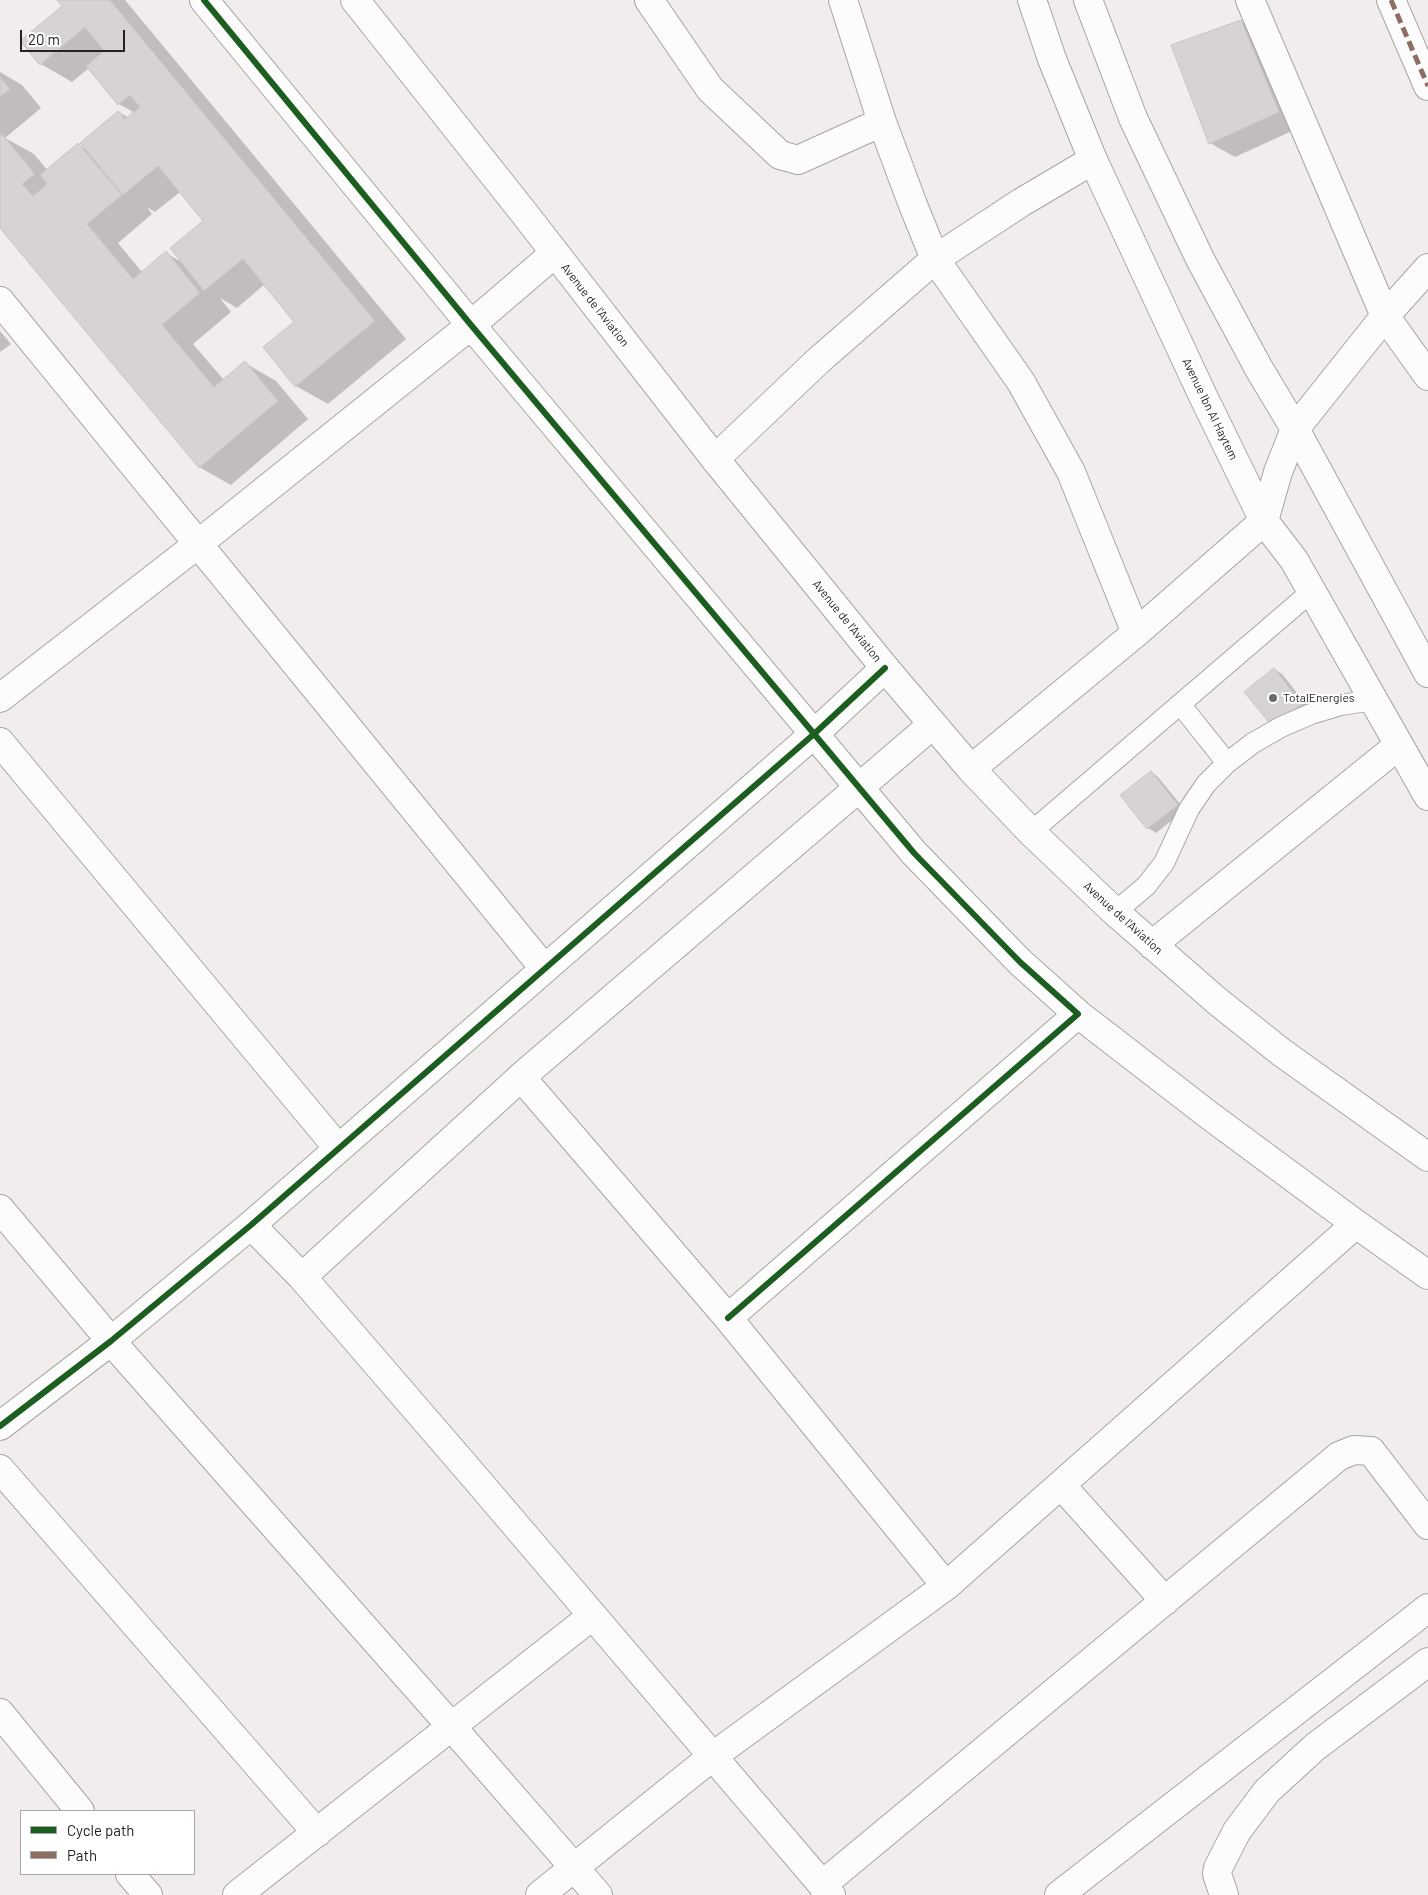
<!DOCTYPE html>
<style>
body{margin:0}
#map{position:relative;width:1428px;height:1895px;overflow:hidden;background:#f1edec;font-family:Barlow,sans-serif}
canvas{display:block}
.legend{position:absolute;left:20px;top:1810px;width:175px;height:65px;box-sizing:border-box;background:#fff;border:1px solid #a8a7a7;margin:0;padding:6px 9px;list-style:none;font-size:15px;color:#252322}
.legend li{display:flex;align-items:center;gap:10px;height:25px}
.legend b{width:25px;border:1px solid #a8a7a7}
.scale{position:absolute;left:20px;top:30px;width:105px;height:22px;box-sizing:border-box;border:2px solid #252322;border-top:0;padding-left:6px;font-size:15px;line-height:18px;white-space:nowrap;color:#252322;-webkit-text-stroke:4px #fff;paint-order:stroke}
</style>
<div id="map">
<canvas width="1428" height="1895"></canvas>
<ul class="legend">
<li><b style="height:6px;background:#1b5e20"></b>Cycle path</li>
<li><b style="height:6px;background:#8d6e63"></b>Path</li>
</ul>
<div class="scale">20 m</div>
</div>
<script>
const context = document.querySelector('canvas').getContext('2d');
context.lineJoin = 'round';
function paint(path, color) { context.fillStyle = color; context.fill(path, 'evenodd'); }
const toPath = rows => new Path2D(rows.map(r => 'M' + r).join(''));
function trace(path, color, width, dash) { context.strokeStyle = color; context.lineWidth = width; context.lineCap = dash ? 'butt' : 'round'; context.setLineDash(dash || []); context.stroke(path); }
function write(font, color, halo, rows, align = 'center') {
  context.font = font + ' Barlow,sans-serif'; context.lineWidth = 4; context.setLineDash([]); context.textBaseline = 'middle'; context.strokeStyle = halo; context.fillStyle = color; for (const [text, x, y, turn = 0] of rows) {
    context.save(); context.translate(x, y); context.rotate((+turn || 0) * Math.PI / 180); context.textAlign = isNaN(turn) ? turn : align; if (halo) context.strokeText(text, 0, 0); context.fillText(text, 0, 0); context.restore();
  }
}
paint(toPath([
 [59,0,125,0,406,339,328,404,296,386,295,322,265,284,237,308,220,298,231,312,193,344,224,380,245,363,276,381,308,419,231,485,199,467,0,226,0,72,22,85,41,108,5,138,34,154,48,171,78,145,87,150,119,112,129,118,135,113,119,104,89,68,72,82,41,64,64,6],
 [180,192,205,222,183,263,166,253,142,272,118,243,152,214,147,207,155,212],
 [1241,21,1265,35,1303,126,1235,157,1210,143,1173,46],
 [0,331,11,344,0,352],
 [1274,669,1282,674,1309,708,1274,726],
 [1151,772,1158,777,1185,810,1156,833,1148,828,1122,795]
]), '#0003');
const building = toPath([
 [57,0,110,0,375,321,295,387,263,347,294,322,243,259,204,291,170,248,203,221,158,166,123,195,80,143,118,111,125,119,140,107,130,95,118,105,86,66,104,51,85,27,40,65,20,41,62,6,57,0],
 [1241,20,1279,112,1209,144,1171,45,1241,20],
 [0,77,10,89,0,97,0,77],
 [2,134,35,174,22,184,33,196,47,184,40,175,78,143,122,195,87,224,133,279,166,251,200,293,162,325,214,387,245,361,278,401,199,468,0,228,0,136,2,134],
 [1274,668,1302,704,1273,727,1244,692,1274,668],
 [1151,771,1178,805,1147,829,1120,795,1151,771]
]);
paint(building, '#d7d3d3');
trace(building, '#c8c4c4', 1);
const lane = toPath([
 [1180,704,1227,763],
 [1031,832,1311,592],
 [1115,912,1146,886,1164,863,1189,809,1206,784,1227,763,1253,743,1281,727,1311,714,1341,705,1373,700]
]);
const street = toPath([
 [204,0,471,325,914,853,1020,962,1078,1014,728,1318],
 [649,0,710,89,780,155,798,160,882,122],
 [843,0,882,122,913,205,935,259,1021,382,1071,472,1136,633],
 [1250,0,1385,316,1428,376],
 [1391,0,1428,86],
 [0,301,544,968],
 [715,459,819,360,935,259,1022,202,1093,160],
 [0,698,198,544,471,325,555,253],
 [0,742,338,1148],
 [971,769,1136,633,1264,521,1278,472,1295,429,1385,316,1428,268],
 [1152,945,1399,745],
 [1078,1014,1210,1116,1356,1224,1428,1275],
 [521,1077,728,1318,946,1586],
 [0,1209,111,1341,451,1726,598,1895],
 [251,1225,302,1277,472,1474,831,1895],
 [302,1277,521,1077,932,725],
 [0,1426,111,1341,251,1225,814,734,885,668],
 [0,1469,317,1833],
 [1061,1485,1165,1601],
 [0,1713,80,1811],
 [130,1874,148,1895],
 [822,1885,1339,1456,1354,1450,1371,1451,1428,1525],
 [237,1895,592,1616],
 [540,1895,713,1756,946,1586,1356,1224],
 [1059,1895,1428,1608],
 [1224,1895,1217,1874,1218,1868,1237,1831,1267,1791,1315,1747,1428,1662]
]);
const secondary = toPath([
 [355,0,524,213,715,459,885,668,971,769,1031,832,1115,912,1217,1001,1281,1052,1428,1157],
 [1032,0,1052,59,1093,160,1203,396,1264,521,1294,560,1428,796],
 [1088,0,1133,118,1200,259,1258,367,1295,429,1428,673]
]);
trace(lane, '#a7a4a3', 22);
trace(street, '#a7a4a3', 30);
trace(secondary, '#a7a4a3', 30);
trace(lane, '#fdfcfc', 20);
trace(street, '#fdfcfc', 28);
trace(secondary, '#fdfcfc', 28);
trace(toPath([
 [1391,0,1428,86]
]), '#8d6e63', 5, [10, 5]);
trace(toPath([
 [204,0,471,325,914,853,1020,962,1078,1014,728,1318],
 [0,1426,111,1341,251,1225,814,734,885,668]
]), '#1b5e20', 6);
for (const [x, y, r, color] of [
 [1273,698,5,"#6c6a69"]
]) { const dot = new Path2D(); dot.arc(x, y, r, 0, 2 * Math.PI); context.fillStyle = color; context.fill(dot); trace(dot, '#fff', 2); }
write('12px', '#252322', '#fff', [
 ["Avenue de l'Aviation",595,305,52],
 ["Avenue Ibn Al Haytem",1210,409,64],
 ["Avenue de l'Aviation",847,621,51],
 ["Avenue de l'Aviation",1123,918,42]
]);
write('12px', '#252322', '#fff', [
 ["TotalEnergies",1283,698]
], 'left');
</script>
